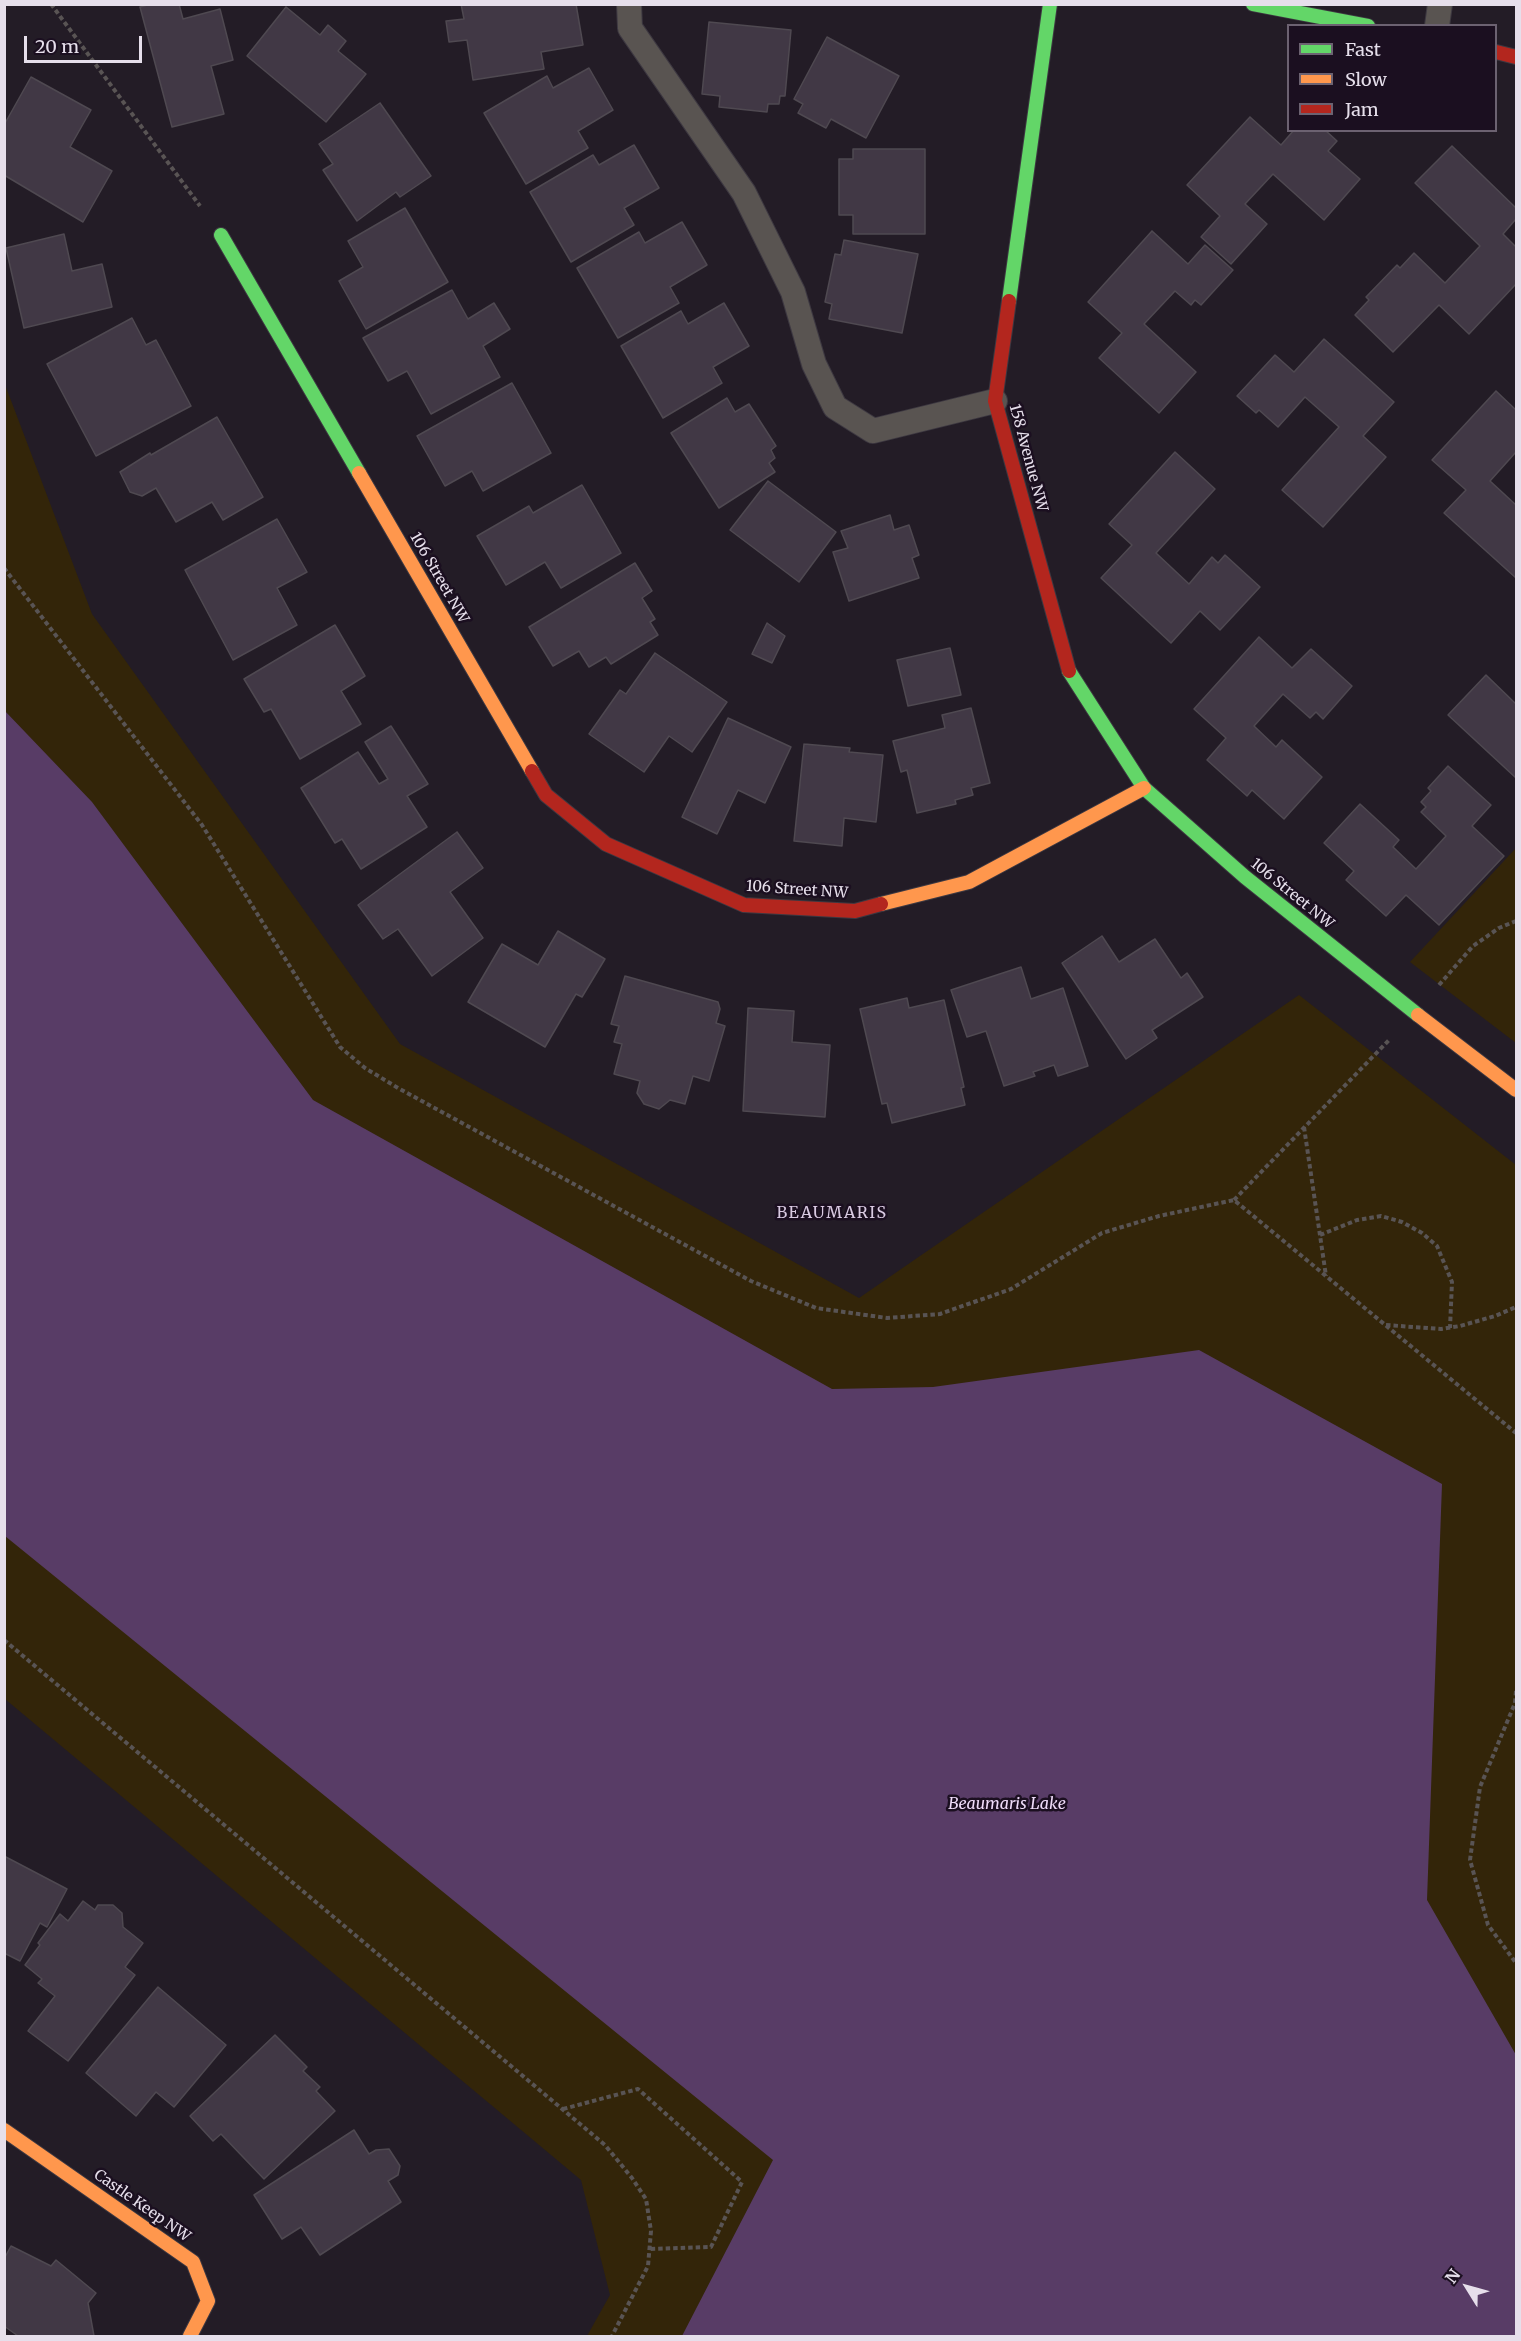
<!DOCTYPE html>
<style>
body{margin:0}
#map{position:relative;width:1521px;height:2341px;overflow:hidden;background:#231c26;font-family:Merriweather,serif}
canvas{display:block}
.frame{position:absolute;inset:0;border:6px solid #e6dfeb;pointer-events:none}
.legend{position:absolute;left:1287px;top:24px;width:210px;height:108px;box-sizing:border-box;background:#1b0f20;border:2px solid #6c6271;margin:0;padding:8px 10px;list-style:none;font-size:18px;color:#e6dfeb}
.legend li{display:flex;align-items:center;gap:12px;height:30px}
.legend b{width:30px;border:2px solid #6c6271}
.north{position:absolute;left:1437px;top:2257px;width:60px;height:60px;-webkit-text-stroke:4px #1b0f20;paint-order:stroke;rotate:307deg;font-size:16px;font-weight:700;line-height:24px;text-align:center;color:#e6dfeb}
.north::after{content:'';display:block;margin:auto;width:21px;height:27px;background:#e6dfeb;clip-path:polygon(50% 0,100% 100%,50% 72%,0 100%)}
.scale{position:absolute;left:24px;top:36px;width:118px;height:27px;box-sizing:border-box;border:3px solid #e6dfeb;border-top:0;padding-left:8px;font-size:18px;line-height:21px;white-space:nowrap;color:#e6dfeb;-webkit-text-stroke:4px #1b0f20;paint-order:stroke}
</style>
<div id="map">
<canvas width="1521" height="2341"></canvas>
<div class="frame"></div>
<ul class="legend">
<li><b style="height:8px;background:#63d668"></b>Fast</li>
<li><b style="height:8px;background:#ff974d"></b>Slow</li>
<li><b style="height:8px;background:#b3261e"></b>Jam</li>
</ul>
<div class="north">N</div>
<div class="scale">20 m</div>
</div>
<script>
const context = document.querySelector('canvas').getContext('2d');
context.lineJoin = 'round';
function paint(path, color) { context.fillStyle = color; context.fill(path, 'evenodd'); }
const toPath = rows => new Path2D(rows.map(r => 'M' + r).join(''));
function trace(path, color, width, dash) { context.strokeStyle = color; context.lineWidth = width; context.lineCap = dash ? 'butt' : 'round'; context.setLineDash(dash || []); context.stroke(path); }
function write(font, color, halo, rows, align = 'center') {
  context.font = font + ' Merriweather,serif'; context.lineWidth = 5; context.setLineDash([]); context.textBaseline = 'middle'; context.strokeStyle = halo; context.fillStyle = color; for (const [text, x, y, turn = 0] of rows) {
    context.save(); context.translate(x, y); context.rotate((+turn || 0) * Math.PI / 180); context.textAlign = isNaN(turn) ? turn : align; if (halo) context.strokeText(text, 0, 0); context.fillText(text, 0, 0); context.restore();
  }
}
paint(toPath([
 [4,382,92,614,400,1044,859,1298,1299,995,1516,1165,1516,2336,587,2336,610,2295,581,2180,5,1699],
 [1516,848,1516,1043,1410,962]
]), '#332509');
paint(toPath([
 [4,710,92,802,313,1100,832,1389,933,1387,1199,1350,1442,1484,1427,1900,1516,2055,1516,2336,682,2336,773,2160,5,1536]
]), '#583c66');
const building = toPath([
 [151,4,179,4,183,19,220,9,233,60,211,66,224,114,172,127,140,7,151,4],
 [461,4,576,4,583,45,541,52,544,69,473,80,467,40,449,42,446,21,464,19,461,4],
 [286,7,320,35,328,25,346,41,338,51,366,74,326,122,247,56,286,7],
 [709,22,791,30,785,96,780,96,779,104,768,104,767,112,719,107,720,96,702,94,709,22],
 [827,37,899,76,866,138,831,119,826,128,798,113,803,104,794,99,827,37],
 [589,68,613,110,578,131,588,148,526,184,484,113,547,76,553,88,589,68],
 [31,77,91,110,70,147,112,171,83,222,4,175,4,125,31,77],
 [380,103,431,176,400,197,396,192,357,221,323,170,333,164,319,144,380,103],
 [1250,117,1281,145,1294,130,1325,130,1337,141,1328,151,1360,179,1324,220,1273,174,1245,204,1267,224,1231,264,1201,237,1220,216,1187,185,1250,117],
 [634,145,659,188,624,208,634,225,571,262,530,192,593,155,599,165,634,145],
 [1452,146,1516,208,1516,219,1503,234,1516,247,1516,284,1469,334,1439,305,1393,352,1355,315,1369,300,1366,297,1397,265,1400,268,1414,253,1445,283,1480,246,1415,183,1452,146],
 [853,149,925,149,925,234,853,234,853,215,839,215,839,159,853,159,853,149],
 [405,208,448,282,366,329,339,281,363,267,348,241,405,208],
 [682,222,707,265,670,287,679,303,618,338,577,268,639,232,645,243,682,222],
 [1152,231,1188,264,1205,245,1233,270,1201,305,1195,300,1191,305,1175,291,1144,324,1196,372,1159,413,1099,358,1122,333,1088,302,1152,231],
 [64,234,72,271,102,264,112,307,24,328,6,248,64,234],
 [844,240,918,254,902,333,829,319,832,304,825,302,835,254,841,255,844,240],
 [452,290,468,319,494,303,510,329,483,346,500,377,431,414,407,371,388,381,363,338,452,290],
 [724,303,749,346,713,367,722,383,663,418,621,346,681,311,688,324,724,303],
 [132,318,146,345,156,340,191,406,96,456,47,364,132,318],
 [1324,339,1394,402,1363,436,1386,457,1323,527,1282,490,1339,427,1305,397,1278,427,1259,410,1256,413,1237,396,1275,355,1294,372,1324,339],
 [512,383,551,453,483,491,472,471,445,486,417,436,512,383],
 [1496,391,1516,410,1516,452,1490,481,1516,505,1516,578,1444,513,1466,490,1432,460,1496,391],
 [727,398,735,412,749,404,776,446,771,450,775,458,769,463,775,472,719,508,671,433,727,398],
 [217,417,263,497,223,520,212,502,176,522,156,488,142,496,130,492,120,472,150,453,151,455,217,417],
 [1175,452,1215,489,1156,553,1189,584,1212,557,1218,563,1225,555,1260,587,1220,630,1200,611,1171,643,1101,578,1132,545,1109,524,1175,452],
 [768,481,836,532,799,582,730,530,768,481],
 [582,485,621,553,561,588,545,562,506,585,477,536,529,506,533,513,582,485],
 [890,515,894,530,909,525,919,555,912,558,919,578,849,601,833,552,848,548,841,531,890,515],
 [277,519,307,572,277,588,297,625,233,660,185,570,277,519],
 [635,563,652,591,642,598,655,619,650,622,658,635,611,664,606,657,589,667,579,651,553,666,529,627,635,563],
 [767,623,785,636,772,663,752,654,767,623],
 [335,625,365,676,341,691,361,724,300,759,271,709,264,712,244,679,335,625],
 [1259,637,1292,668,1311,649,1352,686,1323,719,1316,712,1310,718,1283,694,1254,726,1276,747,1282,740,1322,777,1284,819,1252,790,1247,796,1207,760,1226,738,1194,709,1259,637],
 [950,648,961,695,908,706,897,660,950,648],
 [655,653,727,702,692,752,669,736,644,772,589,734,620,690,626,694,655,653],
 [1486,675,1516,704,1516,778,1448,715,1486,675],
 [971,708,990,783,971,788,973,795,955,800,956,804,917,813,907,770,901,772,893,741,945,728,942,715,971,708],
 [728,718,791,747,765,803,738,790,717,834,682,817,728,718],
 [391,726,428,784,407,796,427,827,361,869,342,839,335,843,301,788,358,752,379,784,388,779,365,742,391,726],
 [804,744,850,748,849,752,883,755,876,822,844,818,842,846,794,841,804,744],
 [1448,766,1491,805,1472,826,1504,856,1439,925,1406,895,1386,916,1346,880,1354,871,1324,843,1360,804,1399,840,1393,847,1416,869,1446,836,1421,812,1426,807,1421,802,1431,791,1428,788,1448,766],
 [457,832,483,868,450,892,483,938,432,976,398,929,383,939,358,905,457,832],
 [558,931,605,959,582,997,576,994,545,1047,468,1002,502,944,538,965,558,931],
 [1102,936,1119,962,1155,939,1181,978,1187,973,1203,997,1152,1030,1157,1038,1126,1059,1062,963,1102,936],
 [1021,967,1031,999,1063,988,1088,1066,1058,1076,1054,1065,1033,1072,1035,1076,1004,1086,986,1031,967,1037,951,990,1021,967],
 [625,976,718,1002,720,1009,716,1023,725,1026,709,1081,693,1076,685,1104,670,1100,659,1109,644,1104,637,1093,640,1081,614,1074,622,1044,614,1042,619,1026,611,1024,625,976],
 [907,998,909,1008,944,1000,964,1087,961,1088,965,1105,892,1123,887,1103,882,1104,860,1009,907,998],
 [748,1008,794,1011,792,1042,830,1045,825,1117,743,1111,748,1008],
 [4,1856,67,1889,47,1927,40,1923,20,1961,4,1953,4,1856],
 [83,1901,95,1910,98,1905,113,1905,122,1913,123,1927,143,1943,125,1967,135,1975,68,2061,28,2031,55,1996,38,1983,42,1979,25,1965,40,1945,38,1943,60,1914,68,1921,83,1901],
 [158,1987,226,2045,174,2107,156,2092,136,2116,86,2073,158,1987],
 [275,2035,307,2067,303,2071,320,2087,316,2091,335,2111,264,2179,221,2134,213,2141,190,2116,275,2035],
 [354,2130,369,2154,376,2150,389,2149,400,2166,398,2175,388,2181,401,2202,320,2255,301,2227,282,2239,254,2195,354,2130],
 [11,2246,51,2266,56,2260,96,2293,88,2303,94,2336,18,2336,4,2326,4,2259,11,2246]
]);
paint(building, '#413845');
trace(building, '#4f4951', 1.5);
const lane = toPath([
 [629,4,630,28,744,193,793,292,814,364,835,407,873,431,995,401],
 [1437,26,1440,4]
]);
const fast = toPath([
 [1253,4,1368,26],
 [221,235,359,473],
 [1009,301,1050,4],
 [1069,671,1144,788,1245,877,1418,1015]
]);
const slow = toPath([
 [359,473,532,771],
 [881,904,969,882,1144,788],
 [1418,1015,1516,1090],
 [4,2130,193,2262,208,2301,190,2336]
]);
const jam = toPath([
 [1496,52,1516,57],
 [1009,301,995,401,1069,671],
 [532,771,546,795,606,844,744,905,855,911,881,904]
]);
trace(lane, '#3d3841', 26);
trace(fast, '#3d3841', 16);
trace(slow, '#3d3841', 16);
trace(jam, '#3d3841', 16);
trace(toPath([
 [51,4,200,206],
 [4,568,202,825,340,1047,365,1068,398,1088,751,1281,816,1308,887,1318,940,1314,1011,1289,1102,1233,1159,1216,1234,1200,1516,1433],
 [1439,985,1473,946,1499,928,1516,921],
 [1304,1127,1326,1276],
 [1234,1200,1390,1039],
 [1320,1235,1357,1220,1381,1216,1402,1222,1422,1233,1437,1246,1452,1282,1450,1328],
 [1386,1325,1441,1329,1460,1326,1495,1316,1516,1307],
 [4,1640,605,2145,632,2178,646,2199,651,2231,648,2266,612,2336],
 [1516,1691,1515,1703,1480,1787,1470,1860,1488,1925,1516,1963],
 [563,2109,638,2089,742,2182,711,2247,650,2249]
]), '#595454', 4, [4.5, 3]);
trace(lane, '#595451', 24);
trace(fast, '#63d668', 14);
trace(slow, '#ff974d', 14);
trace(jam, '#b3261e', 14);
write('15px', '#e6dfeb', '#1b0f20', [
 ["158 Avenue NW",1028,458,75],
 ["106 Street NW",439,578,60],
 ["106 Street NW",797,890,4],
 ["106 Street NW",1292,894,39],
 ["Castle Keep NW",142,2206,35]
]);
context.letterSpacing = '1.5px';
write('16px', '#d9cae2', '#1b0f20', [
 ["BEAUMARIS",832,1213]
]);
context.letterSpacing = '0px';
write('italic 16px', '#efdcf9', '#1b0f20', [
 ["Beaumaris Lake",1007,1804]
]);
</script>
